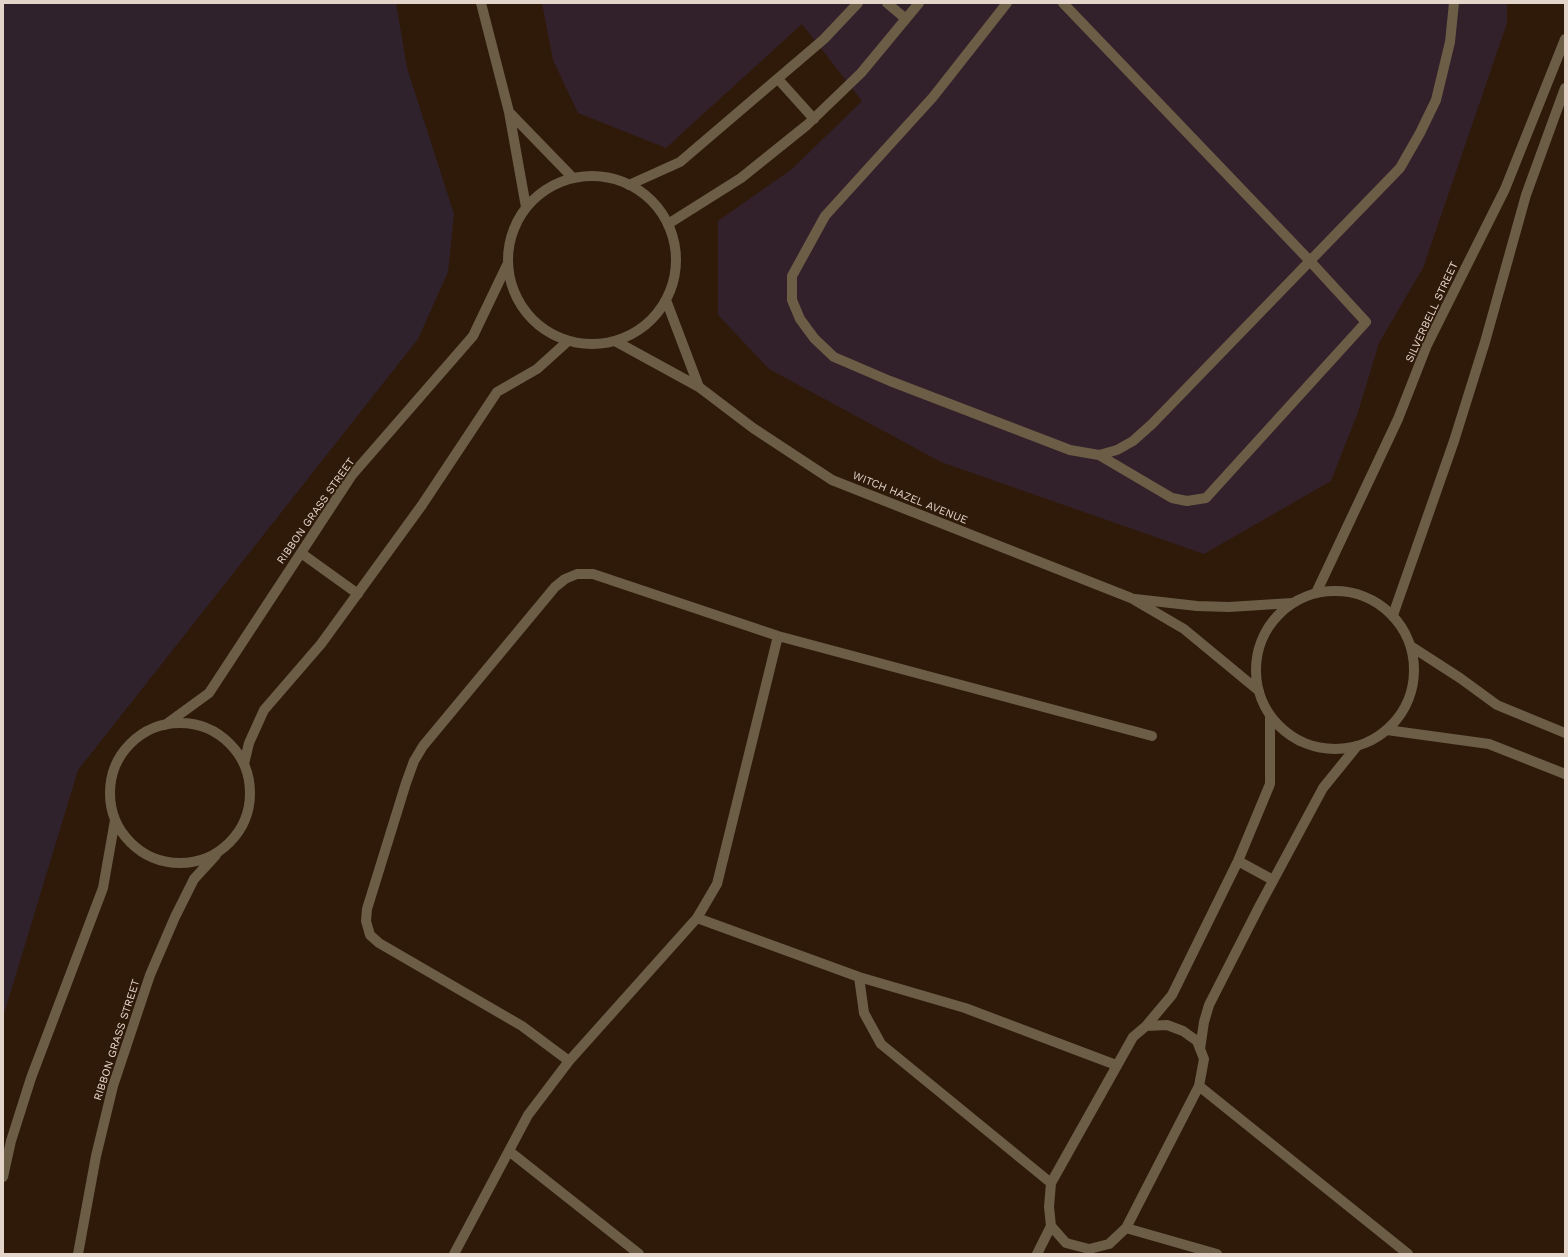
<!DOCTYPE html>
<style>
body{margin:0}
#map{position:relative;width:1568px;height:1257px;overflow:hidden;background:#2f1a0a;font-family:"Work Sans",sans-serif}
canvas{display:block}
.frame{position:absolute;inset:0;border:4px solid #e4d5cb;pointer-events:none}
</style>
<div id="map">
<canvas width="1568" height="1257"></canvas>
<div class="frame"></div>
</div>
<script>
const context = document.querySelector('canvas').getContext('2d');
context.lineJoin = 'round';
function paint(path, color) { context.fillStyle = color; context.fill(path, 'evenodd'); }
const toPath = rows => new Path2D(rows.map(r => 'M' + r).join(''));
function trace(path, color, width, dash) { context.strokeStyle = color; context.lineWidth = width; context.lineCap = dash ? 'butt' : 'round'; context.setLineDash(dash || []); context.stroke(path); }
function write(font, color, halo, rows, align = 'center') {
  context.font = font + ' "Work Sans",sans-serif'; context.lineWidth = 4; context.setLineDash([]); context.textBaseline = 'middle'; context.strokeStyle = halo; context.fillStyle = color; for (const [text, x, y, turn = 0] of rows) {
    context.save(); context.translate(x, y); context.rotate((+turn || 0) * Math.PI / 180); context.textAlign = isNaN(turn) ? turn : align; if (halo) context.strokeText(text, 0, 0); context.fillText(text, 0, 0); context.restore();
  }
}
paint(toPath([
 [542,3,1507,3,1507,23,1423,268,1379,343,1358,412,1331,481,1204,554,941,462,769,369,718,315,718,221,792,169,862,101,802,24,666,148,578,113,553,60]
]), '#32212a');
paint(toPath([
 [3,3,396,3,407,68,454,214,448,272,418,339,78,770,3,1017]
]), '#30222d');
trace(toPath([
 [887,3,906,19],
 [1007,3,933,97,825,216,792,276,792,300,800,319,814,338,834,357,890,381,1070,450,1099,455,1117,450,1133,441,1152,424,1400,168,1420,133,1436,100,1450,42,1454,3],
 [1063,3,1309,260,1366,322,1206,498,1187,501,1172,498,1099,455],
 [778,79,814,119],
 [629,185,680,162,824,39,858,3],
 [668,224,741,178,807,125,861,73,919,3],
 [301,553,358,594],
 [778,636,717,884,697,918,569,1061,522,1026,379,943,370,935,366,921,367,909,406,783,414,761,423,746,555,587,565,579,577,574,593,574,778,636,1152,736],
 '110 793a70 70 0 1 1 140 0a70 70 0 1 1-140 0Z',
 [165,725,209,693,352,475,473,336,507,265],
 [244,764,249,743,264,710,321,644,422,505,497,392,537,369,568,341],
 [1238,861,1273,880],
 [697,918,859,977,965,1008,1116,1065],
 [859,977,864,1013,881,1044,1051,1183],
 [1146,1026,1172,995,1238,861,1270,784,1270,716],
 [1200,1049,1204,1022,1209,1005,1260,905,1323,788,1357,746],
 [1199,1086,1408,1254],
 [509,1151,639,1254],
 [3,1177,11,1141,31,1078,103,888,115,820],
 [1126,1228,1217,1254],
 [78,1254,96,1156,113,1086,150,975,175,917,194,879,216,855],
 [454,1254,528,1115,569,1061],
 [1037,1254,1051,1226,1049,1207,1051,1183,1133,1037,1146,1026,1167,1025,1183,1031,1197,1041,1204,1059,1199,1086,1126,1228,1109,1244,1089,1249,1066,1243,1051,1226]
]), '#6b5d46', 10);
trace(toPath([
 [1316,593,1398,419,1427,345,1505,189,1565,39],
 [1393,615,1454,441,1485,342,1526,195,1565,88]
]), '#6b5d46', 10);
trace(toPath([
 [481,3,509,112,526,207],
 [509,112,573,178],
 '508 260a84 84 0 1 1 168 0a84 84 0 1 1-168 0Z',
 [666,300,699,387],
 [615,341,699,387,753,428,832,480,1131,598,1184,629,1259,691],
 '1256 670a79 79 0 1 1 158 0a79 79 0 1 1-158 0Z',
 [1135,599,1197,606,1229,607,1292,603],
 [1412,647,1460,678,1497,705,1565,733],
 [1387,730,1489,744,1565,774]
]), '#6b5d46', 10);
write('11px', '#e4d5cb', '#2f1a0a', [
 ["SILVERBELL STREET",1432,312,-65],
 ["WITCH HAZEL AVENUE",910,498,22],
 ["RIBBON GRASS STREET",316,511,-55],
 ["RIBBON GRASS STREET",117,1040,-72]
]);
</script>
